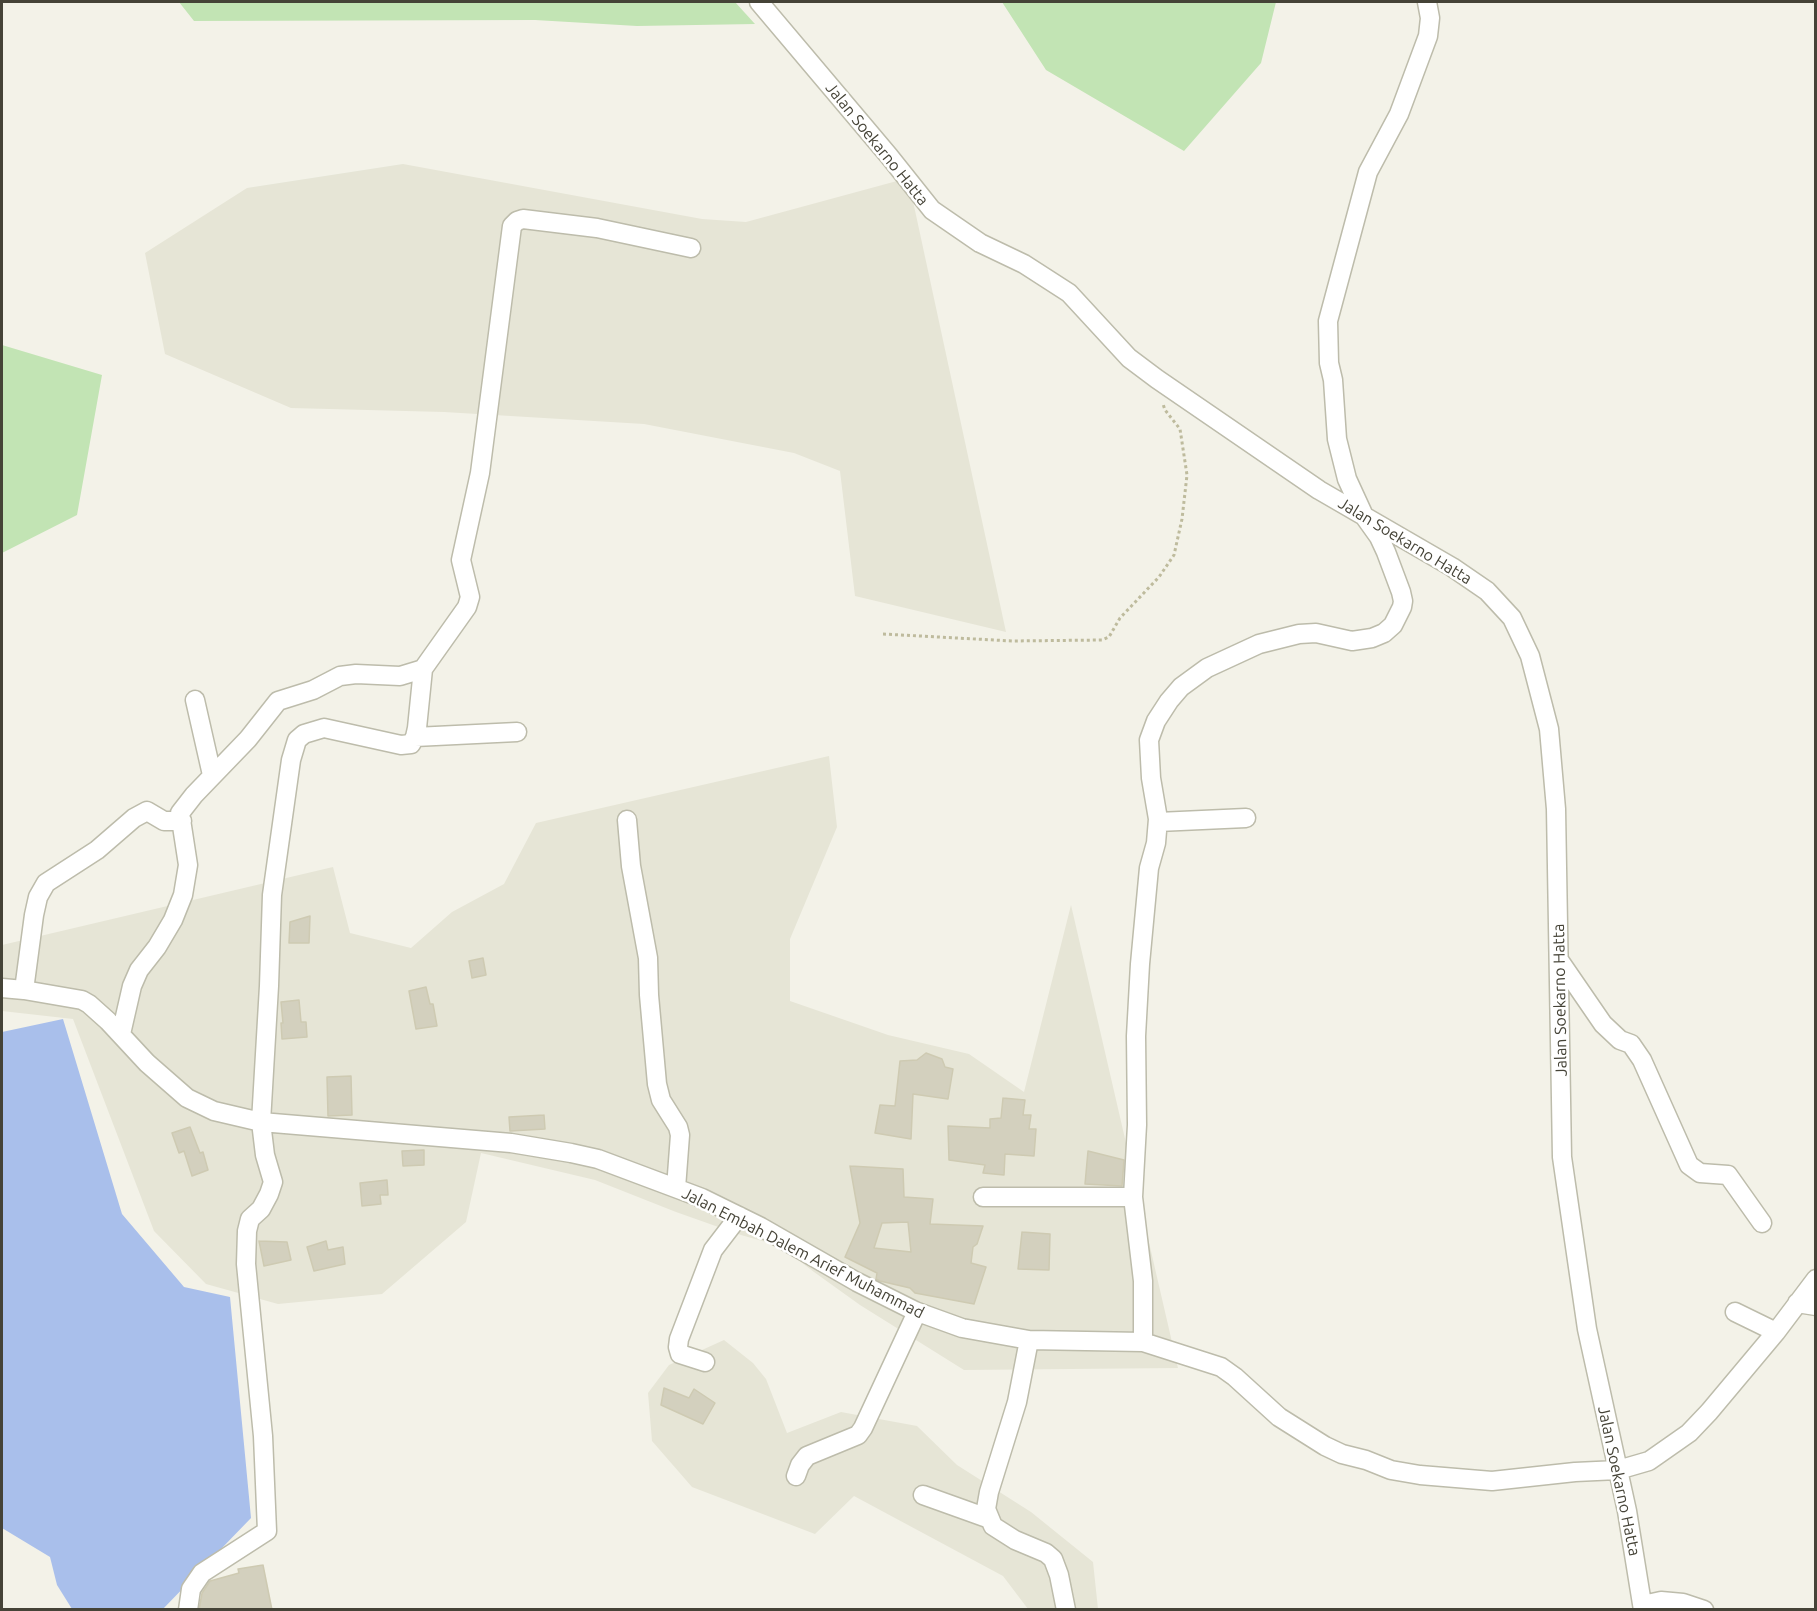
<!DOCTYPE html>
<style>
body{margin:0}
#map{position:relative;width:1817px;height:1611px;overflow:hidden;background:#f3f2e8;font-family:Ubuntu,sans-serif}
canvas{display:block}
.frame{position:absolute;inset:0;border:3px solid #454337;pointer-events:none}
</style>
<div id="map">
<canvas width="1817" height="1611"></canvas>
<div class="frame"></div>
</div>
<script>
const context = document.querySelector('canvas').getContext('2d');
context.lineJoin = 'round';
function paint(path, color) { context.fillStyle = color; context.fill(path, 'evenodd'); }
const toPath = rows => new Path2D(rows.map(r => 'M' + r).join(''));
function trace(path, color, width, dash) { context.strokeStyle = color; context.lineWidth = width; context.lineCap = dash ? 'butt' : 'round'; context.setLineDash(dash || []); context.stroke(path); }
function write(font, color, halo, rows, align = 'center') {
  context.font = font + ' Ubuntu,sans-serif'; context.lineWidth = 5; context.setLineDash([]); context.textBaseline = 'middle'; context.strokeStyle = halo; context.fillStyle = color; for (const [text, x, y, turn = 0] of rows) {
    context.save(); context.translate(x, y); context.rotate((+turn || 0) * Math.PI / 180); context.textAlign = isNaN(turn) ? turn : align; if (halo) context.strokeText(text, 0, 0); context.fillText(text, 0, 0); context.restore();
  }
}
paint(toPath([
 [403,164,702,219,746,222,908,178,1006,632,855,596,840,471,794,453,644,424,444,412,291,408,165,354,145,253,247,188],
 [829,756,837,827,790,939,790,1001,888,1035,969,1054,1024,1092,1071,905,1178,1368,964,1370,860,1305,814,1272,780,1246,741,1235,676,1212,595,1180,481,1153,466,1222,382,1294,278,1304,206,1284,154,1231,73,1019,2,1011,2,945,333,867,350,933,411,948,452,912,504,884,536,823],
 [724,1340,753,1363,766,1379,787,1433,841,1412,917,1426,957,1465,1031,1512,1093,1562,1098,1609,1028,1609,1003,1576,854,1496,815,1534,692,1487,652,1441,648,1393,669,1365]
]), '#e6e5d6');
paint(toPath([
 [179,2,735,2,755,24,637,26,535,20,194,21],
 [1002,2,1276,2,1261,63,1184,151,1046,70],
 [2,345,102,375,77,515,2,553]
]), '#c2e4b4');
paint(toPath([
 [63,1019,122,1214,184,1287,230,1297,251,1518,162,1610,72,1609,57,1585,50,1557,2,1528,2,1032]
]), '#a9bfeb');
const building = toPath([
 [310,916,309,943,289,943,290,922,310,916],
 [483,958,486,975,472,978,469,961,483,958],
 [426,987,430,1004,433,1004,437,1026,416,1029,409,991,426,987],
 [299,1000,301,1022,306,1022,307,1037,282,1039,281,1023,283,1023,281,1002,299,1000],
 [926,1053,942,1059,945,1067,953,1069,948,1099,913,1094,911,1139,875,1133,880,1105,895,1106,900,1061,917,1060,926,1053],
 [351,1076,352,1115,328,1116,327,1077,351,1076],
 [1003,1098,1025,1100,1023,1115,1031,1115,1029,1129,1036,1129,1034,1156,1005,1154,1004,1175,983,1173,985,1165,949,1160,948,1126,990,1128,990,1119,1001,1118,1003,1098],
 [544,1115,545,1129,510,1131,509,1117,544,1115],
 [190,1127,200,1153,203,1152,208,1170,192,1176,184,1151,179,1153,172,1133,190,1127],
 [424,1150,424,1165,403,1166,402,1151,424,1150],
 [1088,1151,1124,1160,1122,1186,1085,1184,1088,1151],
 [850,1166,903,1169,904,1197,933,1199,930,1224,983,1226,977,1244,973,1247,971,1263,986,1267,974,1304,915,1293,910,1288,880,1281,876,1279,877,1273,845,1257,860,1223,850,1166],
 [908,1222,911,1252,874,1248,882,1223,908,1222],
 [387,1180,388,1195,380,1195,381,1204,362,1206,360,1183,387,1180],
 [1022,1232,1050,1234,1049,1270,1018,1269,1022,1232],
 [259,1241,287,1242,291,1260,264,1266,259,1241],
 [326,1241,328,1250,343,1247,345,1264,314,1271,307,1247,326,1241],
 [664,1388,689,1398,694,1389,715,1403,703,1424,661,1405,664,1388],
 [263,1565,272,1610,199,1610,202,1593,210,1581,239,1573,238,1569,263,1565]
]);
paint(building, '#d3d0be');
trace(building, '#cecab2', 1.5);
const minor = toPath([
 [759,2,889,156,932,210,980,243,1024,264,1069,293,1129,358,1157,379,1319,490,1452,567,1487,591,1512,618,1530,656,1549,729,1556,809,1562,1157,1587,1329,1627,1511,1643,1610],
 [195,700,212,775],
 [415,737,517,732],
 [627,820,631,866,648,958,649,995,657,1084,661,1100,678,1127,680,1135,676,1188],
 [1158,822,1246,818],
 [1559,960,1603,1024,1620,1040,1631,1044,1642,1060,1689,1165,1700,1173,1728,1175,1762,1223],
 [2,988,24,990,82,1000,89,1004,108,1021,147,1063,187,1098,214,1111,261,1122,511,1143,571,1153,598,1159,702,1198,761,1227,857,1282,915,1311,962,1328,1029,1340,1143,1342,1221,1367,1235,1377,1279,1417,1325,1446,1342,1454,1366,1460,1391,1470,1420,1475,1492,1481,1575,1472,1618,1470,1649,1461,1689,1433,1709,1412,1776,1332,1816,1279],
 [24,990,34,915,38,897,46,883,97,850,134,818,147,811,164,821,182,821],
 [121,1034,132,986,139,970,157,947,173,920,183,895,188,865,180,813,194,795,248,739,278,701,313,690,340,676,356,674,400,676,423,669,467,607,470,597,461,560,480,473,512,226,517,221,523,219,597,228,691,248],
 [983,1197,1133,1197],
 [1797,1303,1816,1306],
 [1735,1312,1776,1332],
 [1029,1340,1017,1402,989,1492,986,1509,993,1526,1015,1540,1046,1553,1053,1559,1059,1575,1066,1610],
 [1143,1342,1143,1281,1133,1197,1137,1125,1136,1036,1140,964,1149,868,1156,843,1158,819,1151,778,1149,740,1156,721,1169,701,1181,687,1207,668,1259,644,1299,634,1316,633,1352,641,1372,638,1384,633,1393,625,1402,607,1403,601,1401,592,1386,552,1379,537,1364,516,1347,479,1337,439,1333,380,1329,363,1328,321,1368,172,1399,114,1428,36,1430,18,1427,2],
 [705,1362,680,1354,678,1347,679,1339,713,1250,739,1216],
 [796,1476,800,1465,807,1456,858,1435,863,1428,917,1312],
 [923,1495,990,1519],
 [1643,1605,1661,1601,1683,1603,1704,1610],
 [188,1610,191,1589,202,1573,267,1531,263,1436,246,1264,247,1231,250,1219,261,1209,269,1194,273,1182,265,1155,261,1122,269,986,272,895,291,760,297,740,304,734,324,728,401,745,411,744,415,737,417,728,423,669]
]);
trace(minor, '#bdbcab', 21);
trace(toPath([
 [883,634,1012,641,1102,640,1109,637,1120,618,1159,577,1174,555,1182,519,1187,475,1180,429,1165,410,1163,404]
]), '#bebb9d', 3, [3, 3]);
trace(minor, '#fff', 18);
write('16px', '#454337', '#fff', [
 ["Jalan Soekarno Hatta",877,144,51],
 ["Jalan Soekarno Hatta",1405,541,31],
 ["Jalan Soekarno Hatta",1560,1000,-91],
 ["Jalan Embah Dalem Arief Muhammad",803,1253,27],
 ["Jalan Soekarno Hatta",1619,1481,78]
]);
</script>
